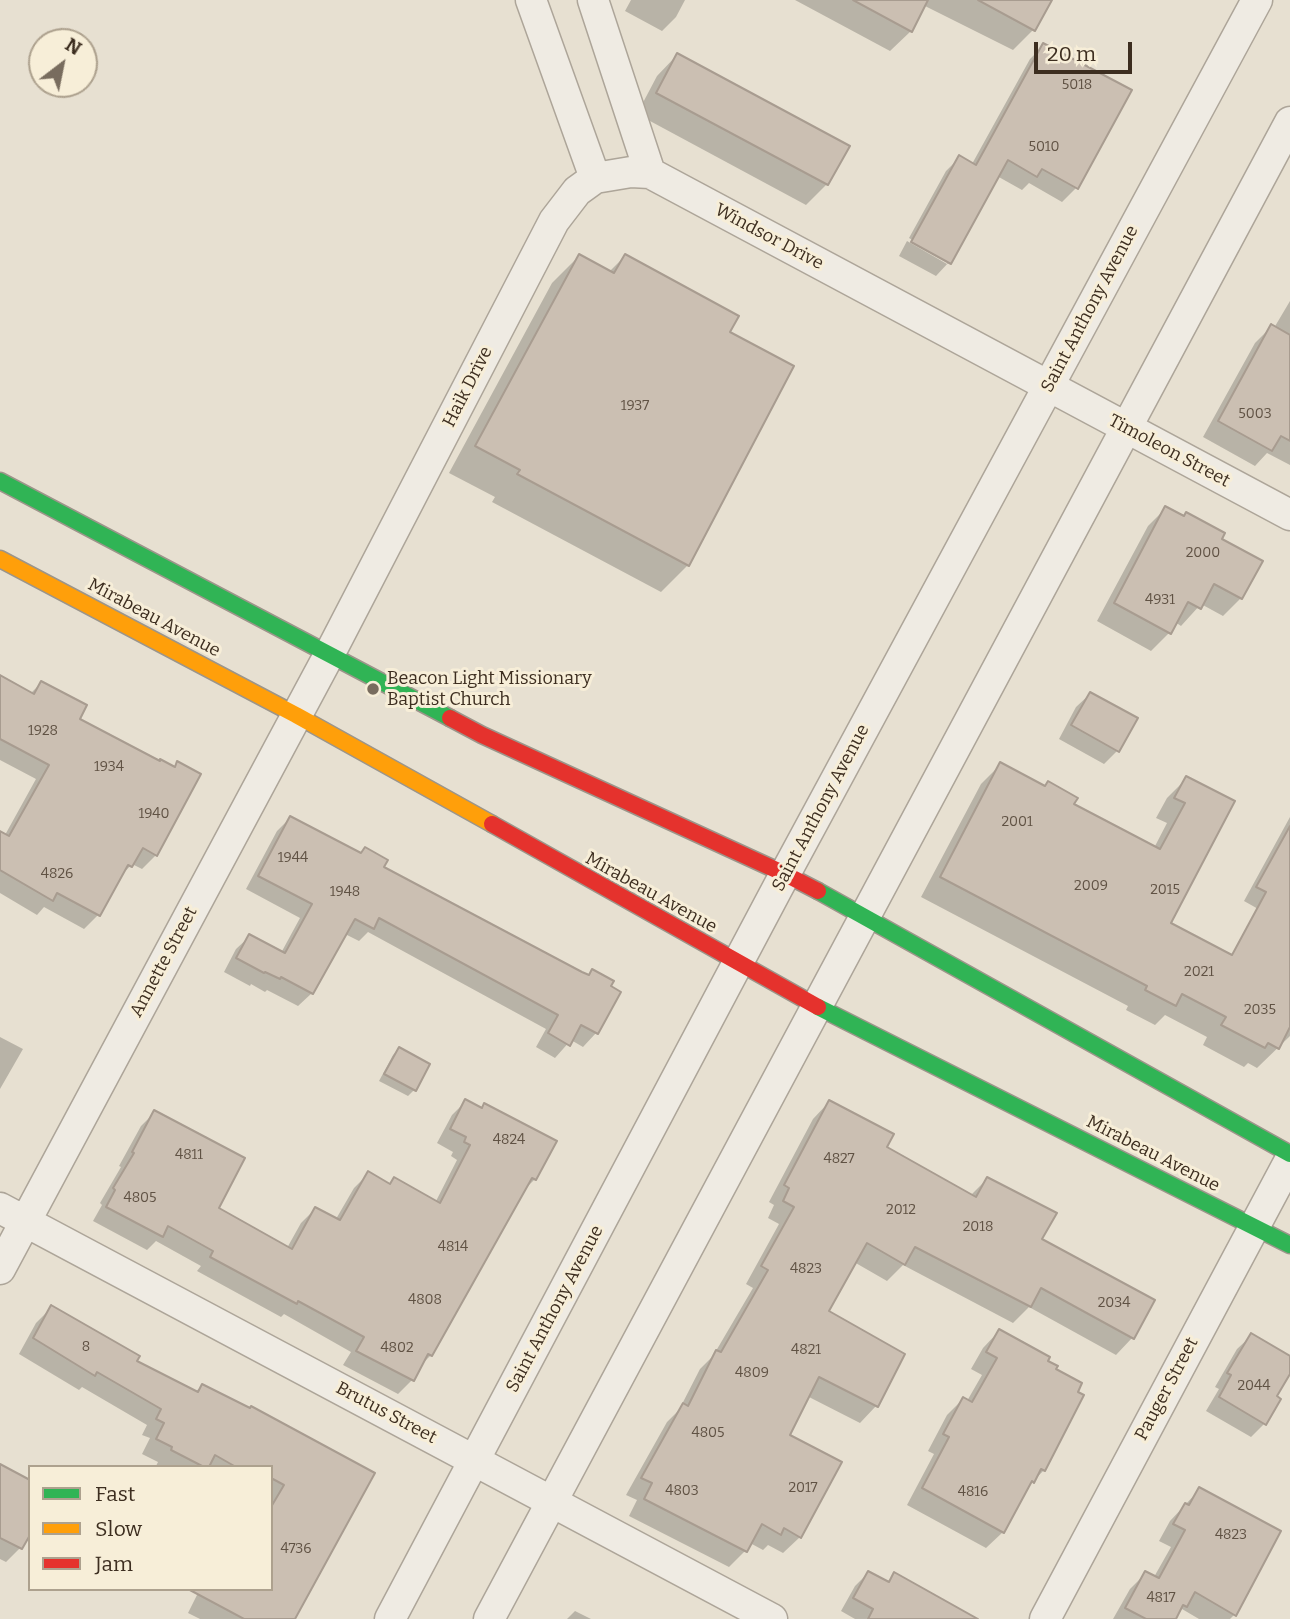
<!DOCTYPE html>
<style>
body{margin:0}
#map{position:relative;width:1290px;height:1619px;overflow:hidden;background:#e7e0d1;font-family:Bitter,serif}
canvas{display:block}
.legend{position:absolute;left:28px;top:1465px;width:245px;height:126px;box-sizing:border-box;background:#f7eed8;border:2px solid #ada18e;margin:0;padding:9px 12px;list-style:none;font-size:21px;color:#3d2e20}
.legend li{display:flex;align-items:center;gap:14px;height:35px}
.legend b{width:35px;border:2px solid #ada18e}
.north{position:absolute;left:28px;top:28px;width:70px;height:70px;box-sizing:border-box;background:#f7eed8;border:2px solid #ada18e;border-radius:50%;rotate:32deg;font-size:19px;font-weight:700;line-height:28px;text-align:center;color:#3d2e20}
.north::after{content:'';display:block;margin:auto;width:24px;height:32px;background:#786c5e;clip-path:polygon(50% 0,100% 100%,50% 72%,0 100%)}
.scale{position:absolute;left:1034px;top:42px;width:98px;height:32px;box-sizing:border-box;border:4px solid #3d2e20;border-top:0;padding-left:9px;font-size:21px;line-height:24px;white-space:nowrap;color:#3d2e20;-webkit-text-stroke:5px #f7eed8;paint-order:stroke}
</style>
<div id="map">
<canvas width="1290" height="1619"></canvas>
<ul class="legend">
<li><b style="height:9px;background:#30b455"></b>Fast</li>
<li><b style="height:9px;background:#ff9f0a"></b>Slow</li>
<li><b style="height:9px;background:#e5322d"></b>Jam</li>
</ul>
<div class="north">N</div>
<div class="scale">20 m</div>
</div>
<script>
const context = document.querySelector('canvas').getContext('2d');
context.lineJoin = 'round';
function paint(path, color) { context.fillStyle = color; context.fill(path, 'evenodd'); }
const toPath = rows => new Path2D(rows.map(r => 'M' + r).join(''));
function trace(path, color, width, dash) { context.strokeStyle = color; context.lineWidth = width; context.lineCap = dash ? 'butt' : 'round'; context.setLineDash(dash || []); context.stroke(path); }
function write(font, color, halo, rows, align = 'center') {
  context.font = font + ' Bitter,serif'; context.lineWidth = 6; context.setLineDash([]); context.textBaseline = 'middle'; context.strokeStyle = halo; context.fillStyle = color; for (const [text, x, y, turn = 0] of rows) {
    context.save(); context.translate(x, y); context.rotate((+turn || 0) * Math.PI / 180); context.textAlign = isNaN(turn) ? turn : align; if (halo) context.strokeText(text, 0, 0); context.fillText(text, 0, 0); context.restore();
  }
}
paint(toPath([
 [631,0,685,0,676,17,662,31,625,11],
 [795,0,1050,0,1034,29,1013,50,925,6,911,31,890,51],
 [1044,45,1076,188,1062,202,1029,183,1022,190,997,176,949,262,936,276,899,256,907,241,947,264,947,260,909,238,946,171,959,158,972,164,1030,59],
 [677,55,827,184,806,205,637,114,657,76],
 [579,256,609,272,625,256,727,333,688,565,661,592,492,502,495,497,449,473,552,283],
 [1290,301,1290,465,1267,453,1255,466,1203,437,1255,343,1271,327,1274,328],
 [1166,508,1219,539,1241,598,1223,616,1201,604,1181,626,1175,622,1169,633,1151,651,1097,621,1148,526],
 [0,677,30,694,41,683,77,719,173,768,178,764,156,855,142,869,132,864,119,878,98,915,84,929,44,907,37,915,0,893,0,833,5,835,36,779,0,760],
 [1090,694,1118,750,1104,764,1059,739,1076,707],
 [1001,764,1044,787,1048,783,1072,805,1154,848,1167,823,1156,818,1167,798,1187,778,1233,802,1168,924,1231,956,1290,980,1290,1036,1257,1068,1248,1063,1244,1067,1203,1045,1207,1037,1165,1015,1155,1025,1126,1010,1128,1006,921,897,981,784],
 [1290,817,1290,927,1244,901],
 [290,818,360,854,365,849,382,867,588,976,593,971,609,987,619,993,596,1033,583,1047,571,1040,555,1058,536,1047,546,1029,368,932,359,941,345,934,312,993,298,1006,267,990,265,992,251,984,250,986,224,972,236,949,250,936,281,953,300,918,246,889,277,831],
 [0,1037,23,1049,0,1089],
 [399,1049,414,1090,408,1096,379,1081,393,1055],
 [466,1101,480,1109,485,1105,554,1142,535,1179,522,1192,431,1355,420,1366,412,1380,398,1394,343,1365,351,1352,284,1314,281,1317,197,1271,201,1266,156,1241,147,1250,93,1221,102,1205,100,1203,121,1167,119,1166,141,1126,155,1112,216,1209,287,1248,301,1223,315,1209,336,1219,354,1188,368,1174,389,1185,395,1179,435,1203,457,1160,451,1156,453,1152,437,1143,452,1115],
 [829,1102,885,1147,970,1196,987,1179,1132,1338,1116,1355,1029,1307,1013,1323,903,1265,887,1281,854,1262,826,1312,903,1355,876,1406,860,1423,807,1396,788,1435,800,1537,783,1553,768,1545,763,1550,750,1543,745,1551,729,1567,629,1516,637,1500,626,1495,667,1422,679,1410,700,1369,713,1356,753,1288,746,1284,779,1224,768,1218,774,1205,769,1202,813,1119],
 [52,1307,135,1361,195,1392,202,1386,373,1474,293,1619,200,1619,188,1613,200,1589,271,1589,271,1467,156,1466,158,1462,142,1454,150,1438,142,1435,147,1425,82,1387,79,1390,19,1354,36,1323],
 [999,1331,1044,1470,1026,1489,1003,1532,986,1548,907,1505,934,1454,928,1451,947,1415,963,1399,967,1401,982,1375,971,1369,983,1348],
 [1251,1336,1290,1358,1290,1370,1275,1397,1264,1424,1251,1437,1206,1411,1219,1389,1215,1387,1237,1349],
 [0,1466,30,1531,20,1548,6,1562,0,1559],
 [1200,1489,1234,1615,1230,1619,1199,1619,1182,1609,1174,1619,1113,1619,1130,1589,1146,1573,1154,1577,1171,1547,1159,1541,1170,1521],
 [868,1573,886,1583,895,1575,964,1619,855,1619,841,1611,855,1586],
 [575,1611,591,1619,567,1619]
]), '#0003');
const building = toPath([
 [853,0,928,0,912,32,853,0],
 [978,0,1052,0,1035,31,978,0],
 [1043,43,1132,90,1078,189,1042,169,1037,177,1008,160,951,264,911,242,959,155,976,165,1043,43],
 [677,53,850,146,828,185,656,93,677,53],
 [579,254,614,273,625,254,739,316,730,332,794,366,689,566,517,474,520,470,475,446,579,254],
 [1271,324,1290,335,1290,441,1281,436,1272,451,1218,421,1271,324],
 [1165,506,1184,516,1186,512,1225,533,1222,539,1263,561,1242,599,1214,584,1201,609,1188,602,1171,634,1114,603,1165,506],
 [0,675,34,694,41,681,87,705,80,719,160,761,160,759,175,767,177,761,201,774,157,856,143,848,132,867,128,865,100,916,57,893,53,901,0,870,0,831,9,836,49,765,0,739,0,675],
 [1090,692,1138,718,1119,752,1071,725,1090,692],
 [1000,762,1045,786,1048,781,1078,798,1074,804,1160,849,1185,803,1174,798,1186,776,1235,801,1171,923,1232,955,1266,892,1256,887,1290,826,1290,1027,1279,1049,1268,1043,1265,1048,1221,1025,1226,1017,1182,994,1176,1006,1145,990,1147,986,940,877,1000,762],
 [290,816,361,853,365,847,388,860,384,867,582,972,589,975,592,969,614,981,611,986,621,992,598,1034,581,1025,570,1046,548,1033,558,1015,379,918,374,929,355,919,313,994,281,977,280,979,265,972,264,973,236,958,249,934,285,953,312,904,258,876,290,816],
 [399,1047,430,1064,416,1091,384,1074,399,1047],
 [465,1099,482,1108,484,1103,557,1141,536,1180,532,1178,432,1356,428,1354,414,1381,356,1351,364,1337,298,1301,297,1304,210,1257,213,1251,168,1226,163,1237,106,1207,115,1190,113,1188,134,1153,132,1152,154,1110,245,1158,219,1208,292,1249,315,1207,340,1220,368,1171,390,1184,394,1177,440,1203,470,1145,464,1142,466,1137,450,1129,465,1099],
 [829,1100,894,1134,887,1147,976,1197,987,1177,1057,1213,1042,1239,1155,1300,1134,1339,1041,1288,1031,1307,915,1247,905,1265,867,1243,829,1311,905,1354,878,1407,819,1377,790,1435,842,1462,801,1538,784,1528,781,1535,762,1524,747,1552,644,1499,652,1483,641,1478,683,1403,688,1406,716,1350,721,1352,768,1270,761,1266,794,1207,783,1201,789,1188,784,1185,829,1100],
 [51,1305,140,1356,137,1361,198,1392,202,1384,250,1408,251,1406,375,1473,295,1619,244,1619,188,1589,271,1589,271,1507,284,1485,271,1478,271,1467,236,1467,215,1455,209,1467,204,1467,171,1450,172,1447,156,1439,164,1423,156,1419,161,1409,97,1372,95,1376,33,1338,51,1305],
 [999,1329,1050,1357,1048,1361,1058,1366,1056,1369,1082,1383,1078,1392,1084,1395,1045,1471,1041,1469,1034,1483,1032,1481,1004,1533,922,1488,949,1437,943,1434,963,1397,972,1402,997,1358,986,1352,999,1329],
 [1251,1333,1290,1356,1290,1374,1277,1396,1281,1399,1266,1425,1219,1397,1231,1375,1227,1373,1251,1333],
 [0,1464,30,1480,30,1535,22,1549,0,1538,0,1464],
 [1199,1487,1281,1531,1236,1616,1195,1592,1187,1607,1183,1605,1176,1619,1146,1619,1125,1608,1145,1571,1159,1578,1185,1530,1173,1524,1185,1503,1189,1505,1199,1487],
 [868,1571,889,1582,894,1572,978,1619,868,1619,873,1609,853,1598,868,1571]
]);
paint(building, '#cbbfb2');
trace(building, '#a89c90', 2);
const street = toPath([
 [531,0,595,178],
 [593,0,650,173,1290,515],
 [0,1208,772,1619],
 [0,1269,329,655,554,221,577,191,595,178,631,172,650,173],
 [390,1619,785,874,1257,0],
 [489,1619,1290,122],
 [1045,1619,1290,1160]
]);
const fast = toPath([
 [0,481,450,718],
 [818,891,1290,1154],
 [818,1007,1290,1245]
]);
const slow = toPath([
 [0,559,296,715,492,824]
]);
const jam = toPath([
 [450,718,482,735,785,874,818,891],
 [492,824,818,1007]
]);
trace(street, '#ada599', 33);
trace(fast, '#9c958a', 19);
trace(slow, '#9c958a', 19);
trace(jam, '#9c958a', 19);
trace(street, '#efebe3', 30);
trace(fast, '#30b455', 16);
trace(slow, '#ff9f0a', 16);
trace(jam, '#e5322d', 16);
for (const [x, y, r, color] of [
 [373,689,7,"#786c5e"]
]) { const dot = new Path2D(); dot.arc(x, y, r, 0, 2 * Math.PI); context.fillStyle = color; context.fill(dot); trace(dot, '#f7eed8', 2.5); }
write('14px', '#605244', null, [
 ["5018",1077,85],
 ["5010",1044,147],
 ["1937",635,406],
 ["5003",1255,414],
 ["2000",1203,553],
 ["4931",1160,600],
 ["1928",43,731],
 ["1934",109,767],
 ["1940",154,814],
 ["2001",1017,822],
 ["1944",293,858],
 ["4826",57,874],
 ["2009",1091,886],
 ["2015",1165,890],
 ["1948",345,892],
 ["2021",1199,972],
 ["2035",1260,1010],
 ["4824",509,1140],
 ["4811",189,1155],
 ["4827",839,1159],
 ["4805",140,1198],
 ["2012",901,1210],
 ["2018",978,1227],
 ["4814",453,1247],
 ["4823",806,1269],
 ["4808",425,1300],
 ["2034",1114,1303],
 ["8",86,1347],
 ["4802",397,1348],
 ["4821",806,1350],
 ["4809",752,1373],
 ["2044",1254,1386],
 ["4805",708,1433],
 ["2017",803,1488],
 ["4803",682,1491],
 ["4816",973,1492],
 ["4823",1231,1535],
 ["4736",296,1549],
 ["4817",1161,1598]
]);
write('18px', '#3d2e20', '#f7eed8', [
 ["Windsor Drive",769,237,28],
 ["Saint Anthony Avenue",1090,309,-62],
 ["Haik Drive",468,387,-63],
 ["Timoleon Street",1169,451,28],
 ["Mirabeau Avenue",154,618,28],
 ["Saint Anthony Avenue",821,808,-62],
 ["Mirabeau Avenue",651,893,29],
 ["Annette Street",164,962,-62],
 ["Mirabeau Avenue",1153,1154,27],
 ["Saint Anthony Avenue",555,1309,-62],
 ["Pauger Street",1167,1389,-62],
 ["Brutus Street",386,1413,28]
]);
write('18px', '#3d2e20', '#f7eed8', [
 ["Beacon Light Missionary",387,679],
 ["Baptist Church",387,700]
], 'left');
</script>
